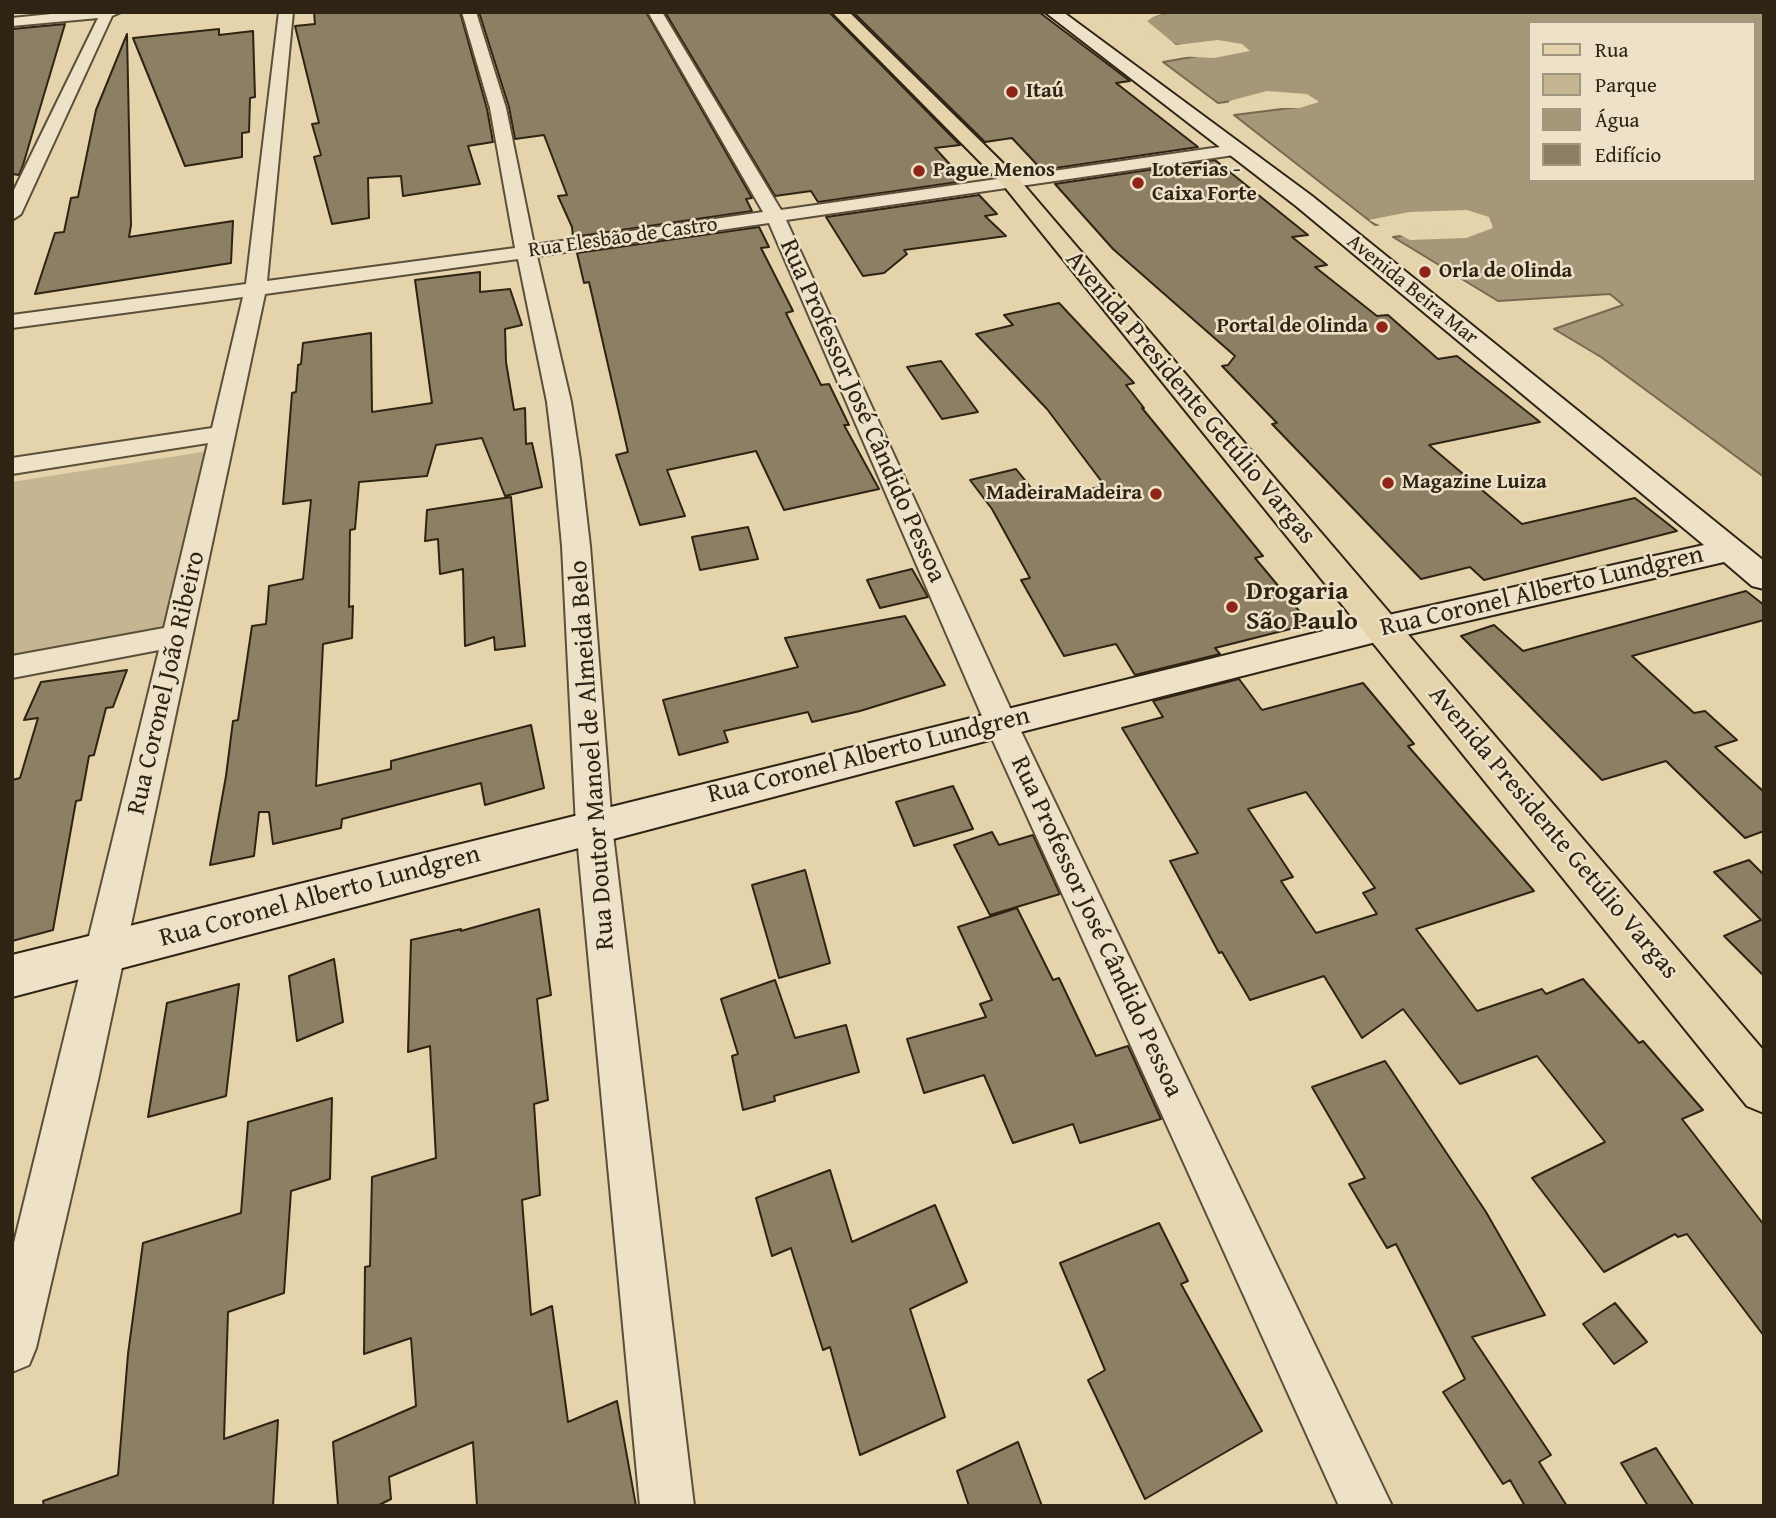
<!DOCTYPE html>
<meta charset="utf-8">
<style>
body{margin:0}
#map{position:relative;width:1776px;height:1518px;overflow:hidden;background:#e4d3ab;font-family:"Gentium Book Plus",serif}
canvas{display:block}
.frame{position:absolute;inset:0;border:14px solid #2f2314;pointer-events:none}
.legend{position:absolute;left:1528px;top:21px;width:228px;height:161px;box-sizing:border-box;background:#ede2c8;border:2px solid #a19680;margin:0;padding:9px 12px;list-style:none;font-size:21px;color:#2f2314}
.legend li{display:flex;align-items:center;gap:14px;height:35px}
.legend b{width:35px;border:2px solid #a19680}
</style>
<div id="map">
<canvas width="1776" height="1518"></canvas>
<div class="frame"></div>
<ul class="legend">
<li><b style="height:9px;background:#e4d3ab"></b>Rua</li>
<li><b style="height:19px;background:#c5b591"></b>Parque</li>
<li><b style="height:19px;background:#a69778"></b>Água</li>
<li><b style="height:19px;background:#8d7f63"></b>Edifício</li>
</ul>
</div>
<script>
const context = document.querySelector('canvas').getContext('2d');
context.lineJoin = 'round';
function paint(path, color) { context.fillStyle = color; context.fill(path, 'evenodd'); }
const toPath = rows => new Path2D(rows.map(r => 'M' + r).join(''));
function trace(path, color, width, dash) { context.strokeStyle = color; context.lineWidth = width; context.lineCap = dash ? 'butt' : 'round'; context.setLineDash(dash || []); context.stroke(path); }
function write(font, color, halo, rows, align = 'center') {
  context.font = font + ' "Gentium Book Plus",serif'; context.lineWidth = 5; context.setLineDash([]); context.textBaseline = 'middle'; context.strokeStyle = halo; context.fillStyle = color; for (const [text, x, y, turn = 0] of rows) {
    context.save(); context.translate(x, y); context.rotate((+turn || 0) * Math.PI / 180); context.textAlign = isNaN(turn) ? turn : align; if (halo) context.strokeText(text, 0, 0); context.fillText(text, 0, 0); context.restore();
  }
}
paint(toPath([
 [209,451,162,631,12,661,12,482]
]), '#c5b591');
const water = toPath([
 [1097,12,1764,12,1764,477,1601,357,1554,329,1623,305,1610,294,1498,301,1393,237,1469,227,1450,216,1375,225,1234,115,1298,107,1278,95,1218,103,1163,62,1232,50,1176,45,1132,21,1170,12,1097,12],
 [1529,23,1753,23,1753,180,1529,180,1529,23]
]);
paint(water, '#a69778');
trace(water, '#766950', 2);
paint(toPath([
 [1169,12,1153,17,1147,21,1176,45,1218,40,1242,44,1250,51,1214,58,1178,56,1210,50,1175,49,1129,23,1129,18,1135,16,1106,17,1101,13],
 [1267,91,1307,94,1319,102,1299,108,1266,108,1290,105,1278,99,1229,105,1229,101],
 [1467,210,1489,217,1493,228,1466,238,1410,240,1396,233,1459,225,1450,219,1385,228,1369,220,1409,212]
]), '#e4d3ab');
const building = toPath([
 [314,12,460,12,487,109,493,142,468,146,480,184,403,196,401,176,368,178,369,218,332,224,314,157,321,155,312,124,319,123,295,26,315,24,314,12],
 [479,12,646,12,752,198,746,199,752,211,573,237,572,227,558,196,567,195,544,135,515,139,509,107,479,12],
 [665,12,829,12,960,145,935,148,965,181,818,202,811,191,775,196,665,12],
 [853,12,1039,12,1130,81,1116,83,1198,147,1042,170,1012,138,985,142,853,12],
 [65,24,23,165,19,175,12,174,12,29,65,24],
 [219,29,219,35,253,31,255,97,250,98,249,132,242,133,242,157,185,166,133,38,219,29],
 [127,34,131,225,129,237,233,221,231,263,35,294,55,233,64,232,71,198,78,197,96,110,127,34],
 [1215,160,1308,235,1292,237,1327,265,1315,267,1377,316,1388,315,1438,359,1457,356,1540,422,1429,445,1522,524,1635,498,1677,531,1484,580,1470,567,1421,579,1272,424,1277,423,1222,366,1228,365,1235,356,1113,249,1055,184,1215,160],
 [979,195,997,214,985,216,1006,236,904,250,907,254,884,273,863,276,826,217,979,195],
 [759,227,769,247,761,248,793,311,786,313,821,385,829,384,849,425,844,425,879,489,784,510,756,451,667,470,685,516,640,525,616,455,628,452,589,282,584,283,577,253,759,227],
 [480,272,480,292,510,289,522,325,505,329,506,362,514,410,525,408,526,444,532,443,542,487,505,496,482,438,436,445,427,476,359,482,355,529,350,530,349,607,353,606,352,638,323,644,316,786,391,769,391,761,531,725,544,788,485,805,481,783,342,819,341,828,273,844,269,812,259,812,254,856,210,865,226,776,233,721,238,720,252,626,266,624,269,586,303,579,311,500,283,504,292,393,296,392,298,365,301,364,303,343,371,333,372,412,432,403,415,280,480,272],
 [1059,303,1134,383,1126,385,1144,408,1142,408,1263,556,1255,558,1310,624,1215,648,1220,654,1135,675,1116,644,1064,656,1021,580,1030,578,992,509,970,480,1016,469,1040,499,1105,486,1047,409,976,334,1013,325,1004,315,1059,303],
 [941,361,978,412,942,419,907,367,941,361],
 [511,497,525,646,495,650,494,637,465,646,463,569,440,574,438,539,425,541,427,510,511,497],
 [748,527,758,559,700,570,692,537,748,527],
 [912,569,928,597,880,608,867,580,912,569],
 [1746,591,1764,605,1764,620,1632,656,1694,713,1705,711,1737,740,1715,747,1764,792,1764,831,1745,838,1666,761,1602,780,1461,636,1494,625,1523,651,1746,591],
 [905,616,945,685,860,711,812,722,808,712,724,731,728,742,679,755,663,700,798,667,785,638,905,616],
 [127,670,113,707,106,708,94,755,89,756,81,800,76,801,53,930,12,941,12,780,20,778,38,718,24,720,41,682,127,670],
 [1239,679,1262,710,1363,683,1414,744,1408,746,1534,891,1416,929,1477,1011,1542,989,1546,994,1583,979,1639,1043,1643,1041,1703,1110,1682,1119,1764,1225,1764,1336,1687,1234,1678,1237,1675,1234,1604,1272,1532,1178,1605,1142,1537,1056,1460,1084,1403,1009,1362,1038,1324,976,1250,1000,1222,952,1219,953,1170,861,1198,853,1122,728,1163,717,1153,701,1239,679],
 [1306,792,1375,888,1363,893,1377,914,1316,933,1281,881,1293,877,1248,809,1306,792],
 [953,786,973,829,914,846,896,802,953,786],
 [992,832,999,845,1033,835,1060,894,990,915,954,845,992,832],
 [1749,860,1764,875,1764,976,1724,936,1761,920,1714,872,1749,860],
 [805,870,830,963,779,978,752,885,805,870],
 [1017,908,1053,980,1059,978,1096,1056,1128,1046,1161,1119,1080,1143,1073,1124,1013,1143,984,1075,924,1093,907,1039,986,1017,980,1004,992,1000,958,927,1017,908],
 [539,909,551,995,537,999,548,1100,534,1104,540,1195,522,1200,531,1315,552,1306,568,1422,617,1401,636,1506,477,1506,473,1442,389,1477,391,1499,377,1506,338,1506,333,1442,416,1406,411,1338,364,1354,365,1267,370,1266,372,1177,436,1158,430,1046,408,1052,411,940,461,929,461,931,539,909],
 [334,959,343,1022,297,1041,289,976,334,959],
 [775,980,795,1038,846,1025,859,1072,774,1096,775,1101,743,1110,732,1056,738,1054,721,999,775,980],
 [239,984,226,1096,148,1117,167,1003,239,984],
 [1385,1061,1486,1212,1545,1315,1472,1337,1551,1455,1539,1462,1567,1506,1525,1506,1510,1480,1503,1484,1443,1392,1465,1379,1396,1244,1387,1248,1349,1184,1365,1178,1312,1087,1385,1061],
 [332,1098,330,1179,291,1191,284,1293,228,1312,224,1439,278,1420,273,1506,44,1506,43,1501,118,1475,128,1354,143,1243,241,1213,248,1122,332,1098],
 [830,1170,852,1242,935,1205,967,1282,910,1309,945,1417,860,1455,830,1347,823,1350,791,1248,772,1256,756,1198,830,1170],
 [1159,1223,1188,1281,1181,1284,1262,1431,1145,1499,1088,1380,1105,1370,1060,1263,1159,1223],
 [1615,1303,1647,1342,1614,1364,1583,1324,1615,1303],
 [1018,1442,1042,1506,969,1506,957,1471,1018,1442],
 [1656,1448,1694,1506,1648,1506,1621,1463,1656,1448]
]);
paint(building, '#8d7f63');
trace(building, '#2f2314', 2);
const street = toPath([
 [71,12,121,12,112,16,21,214,12,220,12,194,98,18,12,26,12,18,71,12],
 [279,12,293,12,267,281,515,248,490,108,462,12,476,12,506,108,534,245,763,212,648,12,662,12,781,210,1234,145,1240,146,1243,150,1234,155,786,220,1017,723,1392,1506,1339,1506,985,723,769,223,537,256,571,402,580,460,590,546,612,826,694,1506,640,1506,576,826,562,546,554,460,547,402,518,259,265,294,98,1080,36,1348,29,1365,12,1372,12,1251,159,650,12,678,12,656,164,628,208,443,12,474,12,458,212,428,243,297,12,328,12,315,246,284,279,12]
]);
const secondary = toPath([
 [1045,12,1063,12,1312,196,1764,561,1764,589,1752,586,1724,562,1384,640,1001,737,12,997,12,955,1384,616,1704,545,1296,206,1045,12]
]);
const primary = toPath([
 [832,12,849,12,1018,178,1764,1051,1764,1113,1747,1106,1004,186,832,12]
]);
trace(street, '#5c4f3a', 4);
trace(secondary, '#2f2314', 4);
trace(primary, '#2f2314', 4);
paint(street, '#ede2c8');
paint(secondary, '#ede2c8');
paint(primary, '#e4d3ab');
for (const [x, y, r, color] of [
 [1012,92,7,"#8f2418"],
 [919,171,7,"#8f2418"],
 [1138,183,7,"#8f2418"],
 [1425,272,7,"#8f2418"],
 [1382,327,7,"#8f2418"],
 [1388,483,7,"#8f2418"],
 [1156,494,7,"#8f2418"],
 [1232,607,7,"#8f2418"]
]) { const dot = new Path2D(); dot.arc(x, y, r, 0, 2 * Math.PI); context.fillStyle = color; context.fill(dot); trace(dot, '#ede2c8', 2.5); }
write('bold 21px', '#2f2314', '#ede2c8', [
 ["Itaú",1026,92],
 ["Pague Menos",933,171],
 ["Loterias -",1152,171],
 ["Caixa Forte",1152,195],
 ["Orla de Olinda",1439,272],
 ["Portal de Olinda",1368,327,"right"],
 ["Magazine Luiza",1402,483],
 ["MadeiraMadeira",1142,494,"right"]
], 'left');
write('21px', '#2f2314', '#ede2c8', [
 ["Rua Elesbão de Castro",623,238,-8],
 ["Avenida Beira Mar",1412,290,39]
]);
write('26px', '#2f2314', '#ede2c8', [
 ["Avenida Presidente Getúlio Vargas",1190,398,50],
 ["Rua Professor José Cândido Pessoa",862,411,66],
 ["Rua Coronel Alberto Lundgren",1542,592,-13],
 ["Rua Coronel João Ribeiro",167,683,-77],
 ["Rua Doutor Manoel de Almeida Belo",593,755,-94],
 ["Rua Coronel Alberto Lundgren",869,756,-14],
 ["Avenida Presidente Getúlio Vargas",1553,833,50],
 ["Rua Coronel Alberto Lundgren",320,897,-15],
 ["Rua Professor José Cândido Pessoa",1096,927,65]
]);
write('bold 26px', '#2f2314', '#ede2c8', [
 ["Drogaria",1246,592],
 ["São Paulo",1246,622]
], 'left');
</script>
